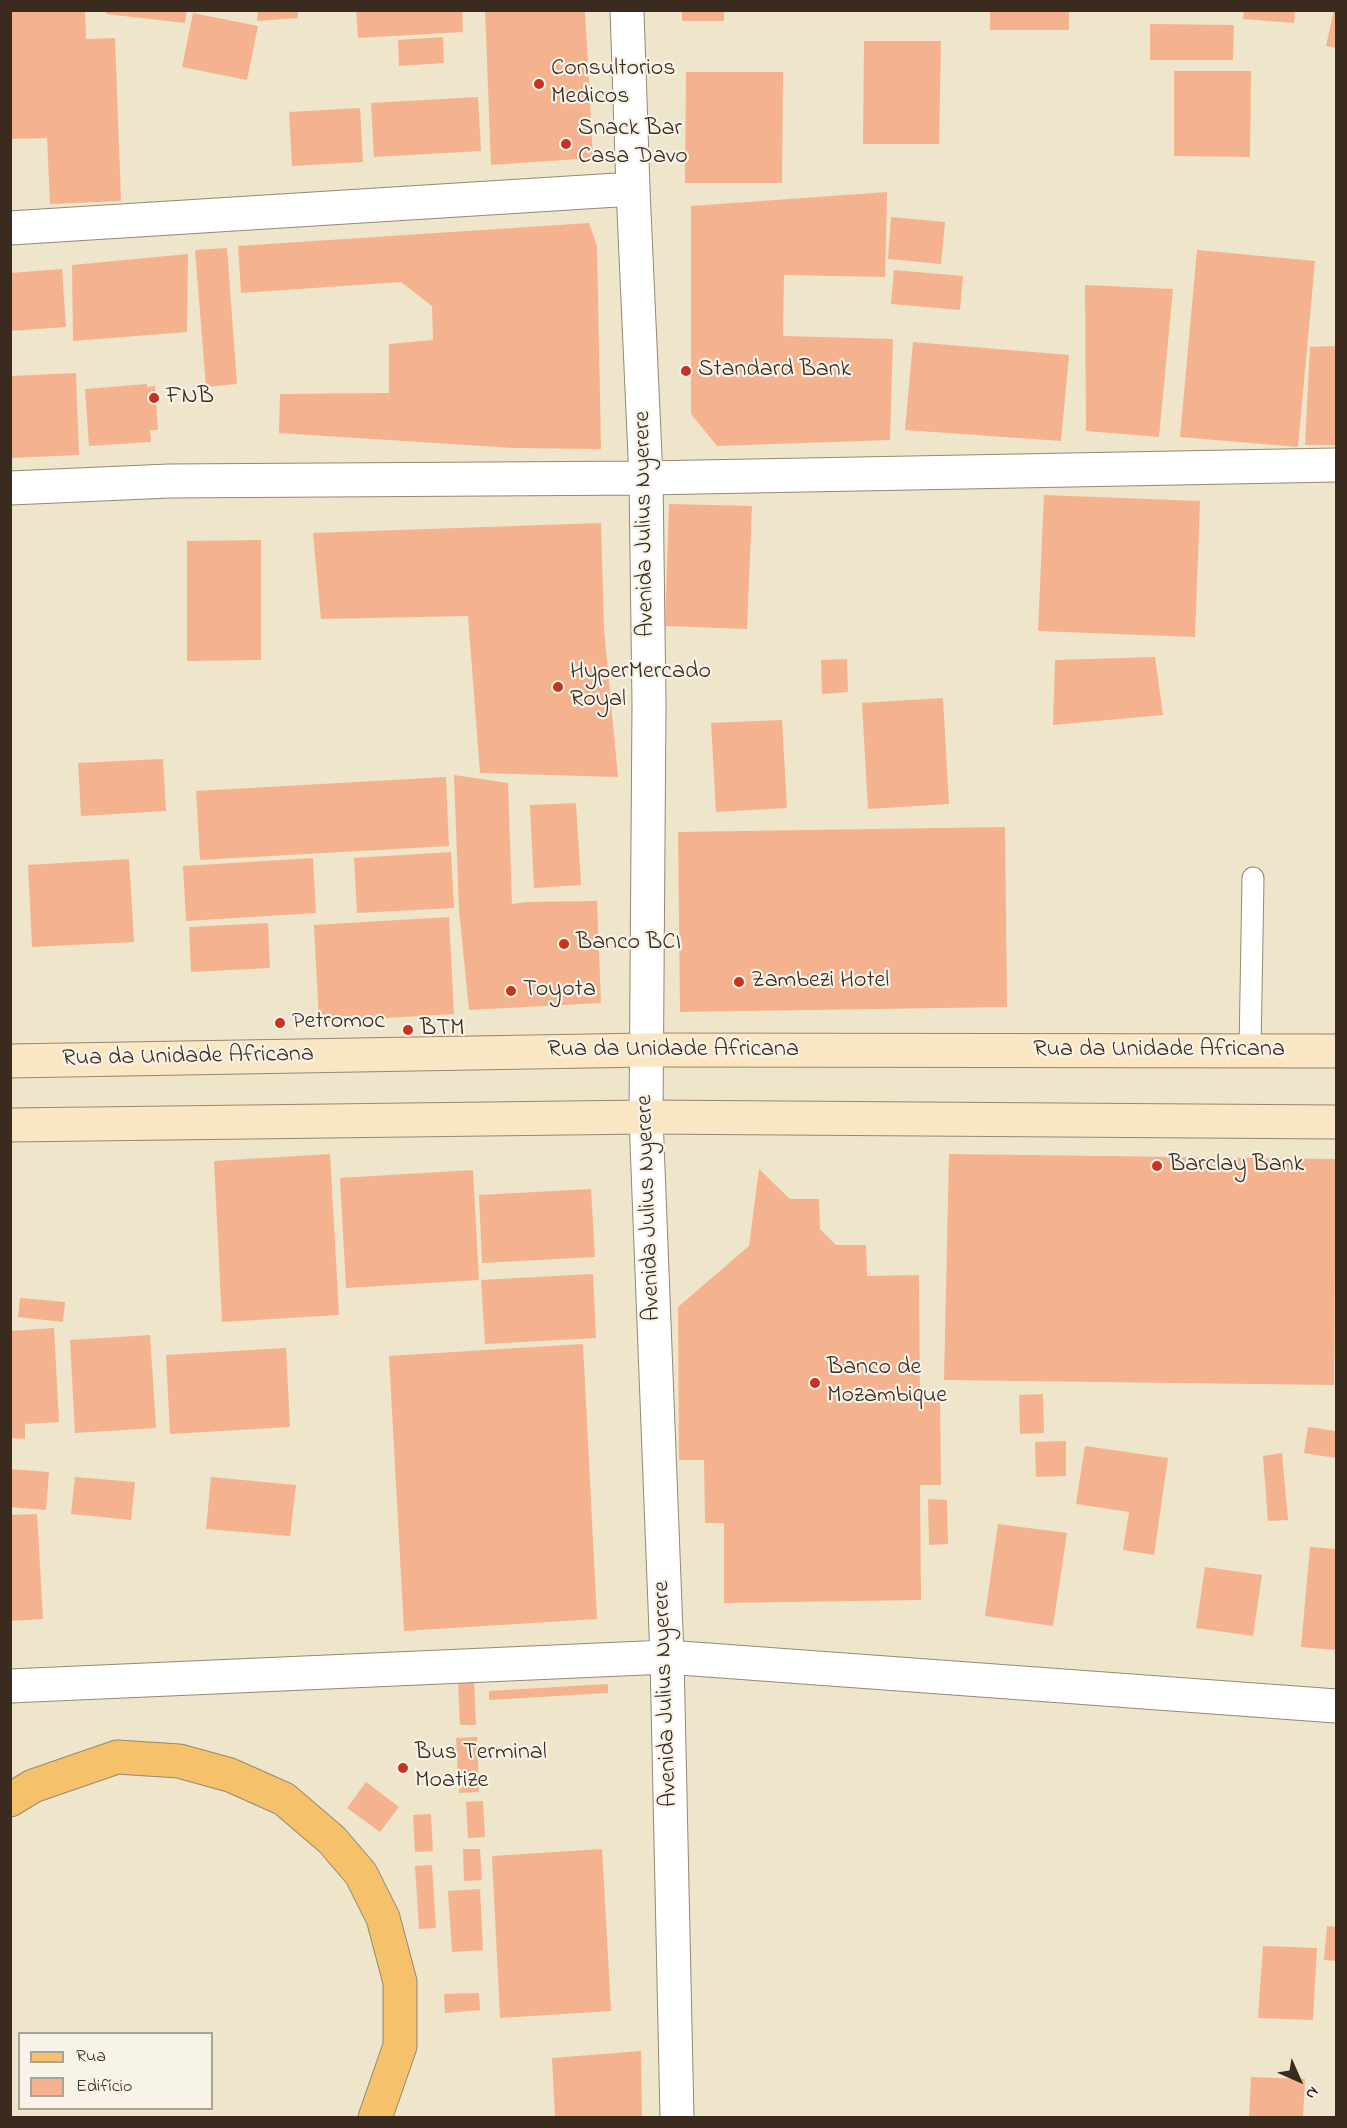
<!DOCTYPE html>
<meta charset="utf-8">
<style>
body{margin:0}
#map{position:relative;width:1347px;height:2128px;overflow:hidden;background:#efe5ca;font-family:"Indie Flower",sans-serif}
canvas{display:block}
.frame{position:absolute;inset:0;border:12px solid #3b2a1e;pointer-events:none}
.legend{position:absolute;left:18px;top:2032px;width:195px;height:78px;box-sizing:border-box;background:#f7f3e8;border:2px solid #aca397;margin:0;padding:8px 10px;list-style:none;font-size:18px;color:#3b2a1e}
.legend li{display:flex;align-items:center;gap:12px;height:30px}
.legend b{width:30px;border:2px solid #aca397}
.north{position:absolute;left:1269px;top:2050px;width:60px;height:60px;-webkit-text-stroke:4px #f7f3e8;paint-order:stroke;rotate:135deg;font-size:16px;font-weight:700;line-height:24px;text-align:center;color:#3b2a1e}
.north::after{content:'';display:block;margin:auto;width:21px;height:27px;background:#3b2a1e;clip-path:polygon(50% 0,100% 100%,50% 72%,0 100%)}
</style>
<div id="map">
<canvas width="1347" height="2128"></canvas>
<div class="frame"></div>
<ul class="legend">
<li><b style="height:8px;background:#f5c16b"></b>Rua</li>
<li><b style="height:16px;background:#f5b28e"></b>Edifício</li>
</ul>
<div class="north">N</div>
</div>
<script>
const context = document.querySelector('canvas').getContext('2d');
context.lineJoin = 'round';
function paint(path, color) { context.fillStyle = color; context.fill(path, 'evenodd'); }
const toPath = rows => new Path2D(rows.map(r => 'M' + r).join(''));
function trace(path, color, width, dash) { context.strokeStyle = color; context.lineWidth = width; context.lineCap = dash ? 'butt' : 'round'; context.setLineDash(dash || []); context.stroke(path); }
function write(font, color, halo, rows, align = 'center') {
  context.font = font + ' "Indie Flower",sans-serif'; context.lineWidth = 4.5; context.setLineDash([]); context.textBaseline = 'middle'; context.strokeStyle = halo; context.fillStyle = color; for (const [text, x, y, turn = 0] of rows) {
    context.save(); context.translate(x, y); context.rotate((+turn || 0) * Math.PI / 180); context.textAlign = isNaN(turn) ? turn : align; if (halo) context.strokeText(text, 0, 0); context.fillText(text, 0, 0); context.restore();
  }
}
paint(toPath([
 [10,10,85,10,86,39,115,38,121,201,50,204,47,138,10,139],
 [106,10,187,10,185,23,106,14],
 [258,10,298,10,298,18,257,21],
 [356,10,462,10,463,32,358,38],
 [485,10,585,10,593,158,491,165],
 [682,10,724,10,724,21,682,21],
 [990,10,1069,10,1069,30,990,30],
 [1244,10,1295,10,1294,23,1243,19],
 [1334,10,1336,10,1336,48,1326,46],
 [193,13,258,26,247,80,182,67],
 [1150,24,1234,25,1233,60,1150,60],
 [443,37,444,63,399,66,398,40],
 [864,41,941,41,939,144,863,144],
 [1174,71,1251,71,1250,157,1174,156],
 [686,72,783,72,782,183,685,183],
 [478,97,481,151,374,157,371,103],
 [360,108,363,162,292,166,289,112],
 [887,192,885,277,784,275,783,336,893,339,890,440,717,446,691,414,691,206],
 [891,217,945,222,941,264,888,259],
 [589,223,597,246,601,449,514,448,279,433,280,394,389,393,389,344,433,340,432,306,401,282,241,293,238,246],
 [227,248,237,384,206,387,195,250],
 [1197,250,1315,261,1298,447,1180,437],
 [188,254,187,332,73,341,72,265],
 [62,269,66,327,10,331,10,273],
 [894,270,963,276,960,310,891,304],
 [1085,285,1173,289,1159,437,1086,431],
 [913,342,1069,355,1061,441,905,430],
 [1336,346,1336,445,1305,445,1310,347],
 [76,373,79,455,10,458,10,376],
 [147,384,147,387,155,386,158,430,150,430,151,442,89,446,85,389],
 [1044,495,1200,501,1195,637,1038,631],
 [669,504,752,506,747,629,665,626],
 [601,523,604,629,618,777,480,773,468,616,321,619,313,533],
 [261,540,261,660,187,661,187,541],
 [1155,657,1163,715,1053,725,1055,660],
 [847,659,848,692,822,694,821,660],
 [943,698,949,804,868,809,862,703],
 [782,720,787,808,716,812,711,723],
 [163,759,166,811,81,816,78,763],
 [454,775,508,783,512,904,527,902,597,901,601,1003,469,1010,459,910],
 [446,777,449,846,200,860,196,791],
 [576,803,581,885,534,888,530,805],
 [1005,827,1007,1007,680,1012,678,832],
 [451,852,454,908,357,913,354,858],
 [313,858,316,913,186,921,183,866],
 [129,859,134,942,32,947,28,865],
 [449,917,454,1014,319,1022,314,925],
 [268,923,270,968,191,972,189,927],
 [330,1154,339,1315,222,1322,214,1161],
 [949,1154,1336,1159,1334,1385,944,1380],
 [759,1169,790,1199,819,1199,820,1229,836,1245,866,1245,867,1276,919,1275,920,1402,940,1402,941,1485,920,1485,921,1600,724,1603,724,1523,705,1523,704,1460,679,1460,678,1307,749,1246],
 [473,1170,479,1280,346,1288,340,1178],
 [591,1189,595,1257,482,1263,479,1195],
 [593,1274,596,1338,485,1344,481,1280],
 [20,1298,65,1302,63,1322,18,1317],
 [54,1328,59,1422,25,1424,25,1439,10,1438,10,1331],
 [150,1335,156,1428,75,1433,70,1340],
 [583,1344,597,1619,404,1631,389,1356],
 [286,1348,290,1427,170,1434,166,1355],
 [1043,1394,1044,1433,1020,1434,1019,1395],
 [1308,1427,1336,1431,1336,1458,1304,1453],
 [1066,1441,1066,1476,1036,1477,1035,1442],
 [1085,1446,1168,1458,1154,1555,1123,1550,1129,1512,1076,1504],
 [1282,1453,1288,1520,1268,1521,1263,1456],
 [10,1469,49,1472,46,1510,10,1507],
 [75,1477,135,1482,131,1520,71,1514],
 [211,1477,296,1485,290,1536,206,1529],
 [928,1499,947,1500,948,1544,929,1545],
 [37,1514,43,1619,10,1621,10,1515],
 [998,1524,1067,1533,1053,1626,985,1616],
 [1310,1547,1336,1549,1336,1650,1301,1647],
 [1205,1567,1262,1575,1253,1636,1196,1628],
 [474,1681,476,1725,460,1725,458,1682],
 [608,1684,608,1693,489,1700,489,1691],
 [477,1737,479,1792,459,1793,456,1738],
 [366,1782,399,1807,380,1832,347,1808],
 [483,1801,485,1837,468,1838,466,1802],
 [431,1814,433,1851,415,1852,413,1815],
 [463,1849,480,1849,482,1880,464,1881],
 [602,1849,611,2011,500,2018,492,1856],
 [432,1865,436,1928,419,1929,415,1866],
 [480,1889,483,1950,452,1952,448,1891],
 [1327,1926,1336,1927,1336,1961,1324,1960],
 [1263,1946,1317,1948,1313,2020,1258,2018],
 [479,1993,480,2010,445,2013,444,1994],
 [641,2051,642,2118,555,2118,552,2058],
 [1251,2077,1305,2079,1303,2118,1249,2118]
]), '#f5b28e');
const lane = toPath([
 [1250,1051,1253,878]
]);
const street = toPath([
 [627,10,633,189,646,478,649,704,646,1117,667,1657,677,2118],
 [10,228,633,189],
 [10,488,169,481,646,478,1336,465],
 [10,1686,667,1657,1336,1706]
]);
const secondary = toPath([
 [10,1061,647,1050,1336,1051],
 [10,1125,646,1117,1336,1122]
]);
const primary = toPath([
 [10,1800,33,1786,117,1757,179,1761,230,1775,284,1799,332,1840,361,1874,383,1918,400,1982,400,2046,375,2118]
]);
trace(lane, '#958874', 23);
trace(street, '#958874', 35);
trace(secondary, '#958874', 35);
trace(primary, '#958874', 35);
trace(lane, '#fff', 21);
trace(street, '#fff', 33);
trace(secondary, '#fbe6c4', 33);
trace(primary, '#f5c16b', 33);
for (const [x, y, r, color] of [
 [539,84,6,"#c8321e"],
 [566,144,6,"#c8321e"],
 [686,371,6,"#c8321e"],
 [154,398,6,"#c8321e"],
 [558,687,6,"#c8321e"],
 [564,944,6,"#c8321e"],
 [739,982,6,"#c8321e"],
 [511,991,6,"#c8321e"],
 [280,1023,6,"#c8321e"],
 [408,1030,6,"#c8321e"],
 [1157,1166,6,"#c8321e"],
 [815,1383,6,"#c8321e"],
 [403,1768,6,"#c8321e"]
]) { const dot = new Path2D(); dot.arc(x, y, r, 0, 2 * Math.PI); context.fillStyle = color; context.fill(dot); trace(dot, '#f7f3e8', 2); }
write('24px', '#3b2a1e', '#f7f3e8', [
 ["Consultorios",551,70],
 ["Medicos",551,98],
 ["Snack Bar",578,130],
 ["Casa Davo",578,158],
 ["Standard Bank",698,371],
 ["FNB",166,398],
 ["HyperMercado",570,673],
 ["Royal",570,701],
 ["Banco BCI",576,944],
 ["Zambezi Hotel",751,982],
 ["Toyota",523,991],
 ["Petromoc",292,1023],
 ["BTM",420,1030],
 ["Barclay Bank",1169,1166],
 ["Banco de",827,1369],
 ["Mozambique",827,1397],
 ["Bus Terminal",415,1754],
 ["Moatize",415,1782]
], 'left');
write('24px', '#3b2a1e', '#f7f3e8', [
 ["Avenida Julius Nyerere",646,524,-91],
 ["Rua da Unidade Africana",673,1051],
 ["Rua da Unidade Africana",1159,1051],
 ["Rua da Unidade Africana",188,1058,-1],
 ["Avenida Julius Nyerere",650,1208,-92],
 ["Avenida Julius Nyerere",667,1694,-92]
]);
</script>
